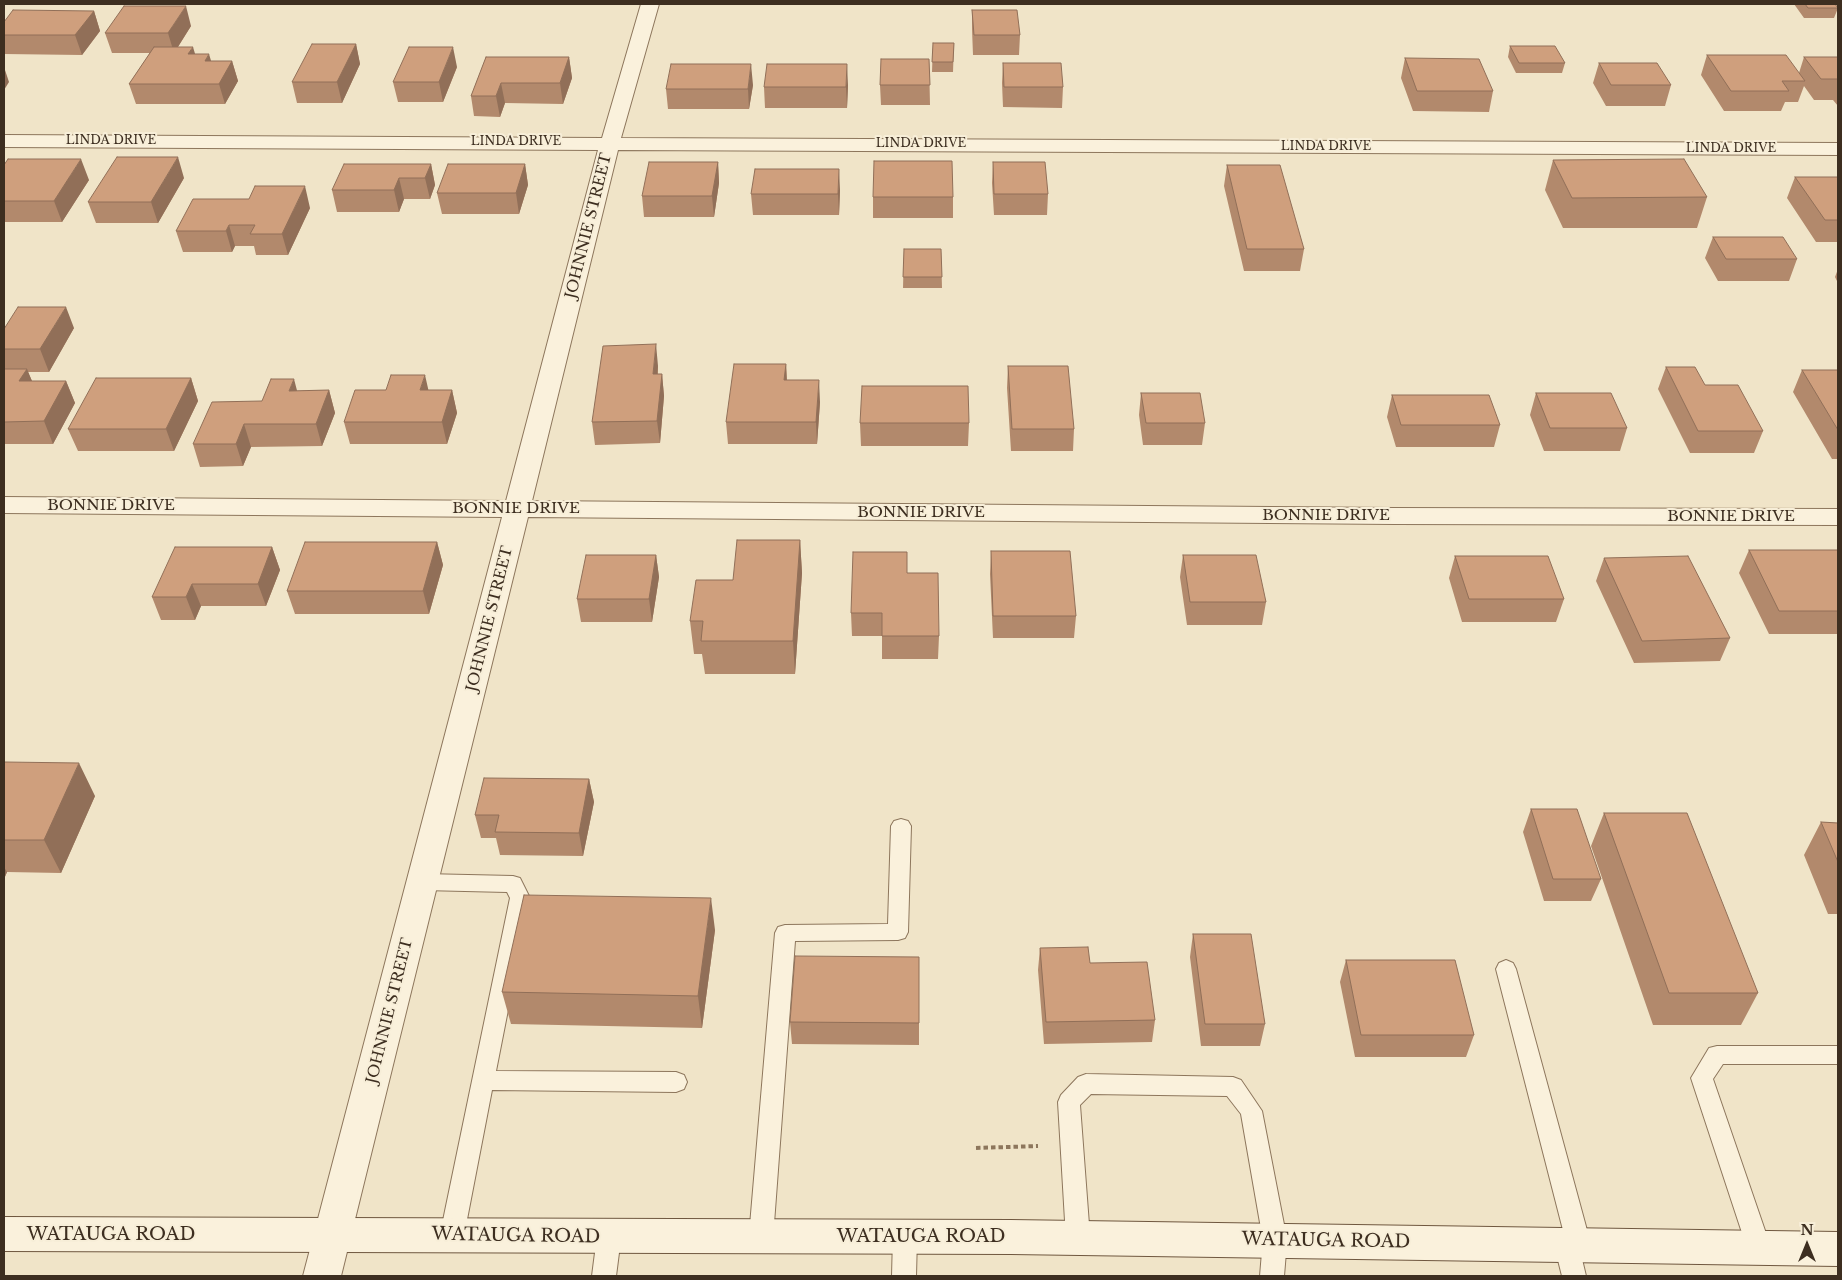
<!DOCTYPE html>
<style>
body{margin:0}
#map{position:relative;width:1842px;height:1280px;overflow:hidden;background:#f0e4c8;font-family:"Libre Baskerville",serif}
canvas{display:block}
.frame{position:absolute;inset:0;border:5px solid #3d2e20;pointer-events:none}
.north{position:absolute;left:1782px;top:1220px;width:50px;height:50px;-webkit-text-stroke:4px #f7eed8;paint-order:stroke;rotate:0deg;font-size:14px;font-weight:700;line-height:20px;text-align:center;color:#3d2e20}
.north::after{content:'';display:block;margin:auto;width:18px;height:22px;background:#3d2e20;clip-path:polygon(50% 0,100% 100%,50% 72%,0 100%)}
</style>
<div id="map">
<canvas width="1842" height="1280"></canvas>
<div class="frame"></div>
<div class="north">N</div>
</div>
<script>
const context = document.querySelector('canvas').getContext('2d');
context.lineJoin = 'round';
const toPath = rows => new Path2D(rows.map(r => 'M' + r).join(''));
function trace(path, color, width, dash) { context.strokeStyle = color; context.lineWidth = width; context.lineCap = dash ? 'butt' : 'round'; context.setLineDash(dash || []); context.stroke(path); }
function paint(path, color) { context.fillStyle = color; context.fill(path, 'evenodd'); }
function write(font, color, halo, rows, align = 'center') {
  context.font = font + ' "Libre Baskerville",serif'; context.lineWidth = 4; context.setLineDash([]); context.textBaseline = 'middle'; context.strokeStyle = halo; context.fillStyle = color; for (const [text, x, y, turn = 0] of rows) {
    context.save(); context.translate(x, y); context.rotate((+turn || 0) * Math.PI / 180); context.textAlign = isNaN(turn) ? turn : align; if (halo) context.strokeText(text, 0, 0); context.fillText(text, 0, 0); context.restore();
  }
}
const service = toPath([
 [901,819,908,821,911,826,908,932,905,938,898,940,795,941,773,1237,769,1245,761,1248,753,1245,749,1237,775,933,778,927,785,925,888,924,891,826,894,821,901,819],
 [423,874,513,876,520,878,530,898,496,1071,676,1072,684,1075,687,1082,684,1089,676,1092,492,1090,464,1235,460,1243,452,1246,444,1243,440,1235,510,898,507,892,423,890,416,888,413,882,416,876,423,874],
 [1506,960,1513,963,1516,969,1591,1245,1587,1253,1581,1255,1586,1276,1562,1276,1554,1244,1558,1236,1564,1234,1496,969,1499,963,1506,960],
 [1717,1046,1838,1046,1838,1064,1723,1064,1713,1079,1771,1248,1767,1256,1759,1259,1751,1256,1747,1248,1691,1078,1709,1048,1717,1046],
 [1086,1074,1233,1077,1241,1080,1262,1111,1287,1240,1284,1276,1260,1276,1263,1240,1241,1114,1227,1096,1091,1094,1080,1105,1090,1238,1086,1246,1078,1249,1070,1246,1066,1238,1058,1102,1061,1095,1078,1077,1086,1074],
 [609,1226,617,1229,621,1237,616,1276,592,1276,597,1237,601,1229,609,1226],
 [905,1226,913,1229,917,1237,916,1276,892,1276,893,1237,897,1229,905,1226]
]);
const minor = toPath([
 [641,4,659,4,621,138,1838,143,1838,155,618,150,532,501,1394,508,1838,509,1838,525,1394,524,528,517,341,1276,303,1276,502,517,4,513,4,497,506,501,598,150,4,147,4,135,602,138,641,4]
]);
const secondary = toPath([
 [4,1217,1011,1220,1838,1232,1838,1266,1011,1254,4,1251,4,1217]
]);
trace(service, '#8d765c', 2);
trace(minor, '#8d765c', 2);
trace(secondary, '#6f573f', 2);
trace(toPath([
 [976,1148,1038,1146]
]), '#8d765c', 4, [4.5, 3]);
paint(service, '#faf1dc');
paint(minor, '#faf1dc');
paint(secondary, '#faf1dc');
paint(toPath([
 [1794,4,1835,4,1838,8,1834,18,1804,18],
 [972,10,1020,35,1019,55,973,55,972,29],
 [94,11,100,31,82,55,4,54,4,22],
 [191,26,178,47,211,61,232,61,238,81,225,104,136,104,129,84,150,53,112,53,105,33],
 [933,43,954,43,953,72,932,72],
 [356,44,360,64,342,103,297,103,292,82],
 [1510,46,1565,63,1562,73,1516,73,1508,57],
 [1707,55,1799,73,1804,57,1838,57,1838,106,1833,100,1814,100,1804,86,1798,102,1785,102,1781,111,1724,111,1701,75],
 [486,57,569,57,572,78,563,104,505,103,500,117,474,116,471,96],
 [1405,58,1493,91,1489,112,1413,111,1401,78],
 [929,59,930,105,881,105,880,85],
 [1003,63,1063,87,1062,108,1003,107,1002,83],
 [1599,63,1671,85,1665,106,1606,106,1593,83],
 [457,67,443,102,398,102,393,82],
 [753,85,749,109,668,109,666,89],
 [848,85,847,108,765,108,764,87],
 [1553,160,1707,197,1697,228,1563,228,1545,190],
 [718,162,719,183,714,217,644,217,642,196],
 [993,162,1048,194,1047,215,994,215,992,183],
 [431,164,435,185,430,199,404,199,399,212,337,212,332,190],
 [525,164,528,185,519,214,442,214,437,193],
 [4,165,89,180,62,222,4,222],
 [1227,165,1304,249,1300,271,1244,271,1224,186],
 [1795,177,1838,177,1838,242,1816,242,1787,198],
 [184,178,158,223,96,223,88,202],
 [840,190,839,215,753,215,751,194],
 [873,197,953,197,953,218,873,218],
 [310,208,288,255,256,255,254,246,235,246,232,252,183,252,176,231],
 [1713,237,1797,259,1789,281,1718,281,1705,258],
 [904,249,941,249,942,288,903,288],
 [1838,269,1838,283,1835,277],
 [74,328,49,372,28,372,32,381,66,381,75,403,53,444,4,444,4,329],
 [786,364,787,380,820,402,817,444,728,444,726,422],
 [658,366,658,374,662,374,664,396,660,443,595,445,592,422],
 [1008,366,1074,429,1073,451,1011,451,1007,388],
 [1666,367,1705,385,1763,431,1754,453,1690,453,1658,389],
 [1802,370,1838,370,1838,459,1832,459,1793,392],
 [191,378,198,401,174,451,78,451,68,429],
 [329,390,335,413,322,446,251,447,243,466,200,467,193,444,262,401,297,391],
 [429,390,452,390,457,413,447,444,350,444,344,422],
 [1141,393,1205,423,1202,445,1143,445,1139,415],
 [1536,393,1627,428,1620,451,1544,451,1530,415],
 [1392,395,1500,425,1494,447,1396,447,1387,417],
 [860,423,969,423,968,446,861,446],
 [800,540,802,573,795,674,705,674,702,654,694,654,690,621,733,580],
 [437,542,443,565,429,614,295,614,287,591],
 [272,547,280,570,266,606,201,606,195,620,161,620,152,597],
 [1749,550,1838,550,1838,634,1769,634,1739,573],
 [991,551,1076,616,1074,638,993,638,990,574],
 [656,555,659,577,652,622,581,622,577,599],
 [1183,555,1266,602,1262,625,1187,625,1180,577],
 [1455,556,1564,599,1556,622,1462,622,1449,578],
 [1604,558,1730,638,1720,661,1634,663,1596,581],
 [908,573,939,636,938,659,882,659,882,636,852,636,851,613],
 [4,762,95,796,61,873,7,872,4,879],
 [589,779,594,802,583,856,500,855,496,838,481,838,475,815],
 [1531,809,1601,879,1591,901,1544,901,1523,832],
 [1604,813,1758,993,1741,1025,1653,1025,1591,846],
 [1821,822,1838,823,1838,914,1828,914,1804,855],
 [715,930,702,1028,511,1024,502,992],
 [1193,934,1265,1024,1260,1046,1201,1046,1190,957],
 [1040,948,1090,963,1155,1020,1152,1042,1044,1044,1038,970],
 [919,957,919,1045,792,1044,790,1022],
 [1346,960,1474,1035,1466,1057,1355,1057,1340,982]
]), '#b2896c');
paint(toPath([
 [186,6,191,26,174,53,168,33],
 [94,11,100,31,82,55,75,35],
 [356,44,360,64,342,103,337,82],
 [193,47,199,67,188,54],
 [453,47,457,67,443,102,439,82],
 [209,54,215,74,205,61],
 [569,57,572,78,563,104,560,83],
 [232,61,238,81,225,104,219,84],
 [751,64,753,85,749,109,748,89],
 [847,64,848,85,847,108,846,87],
 [4,67,9,82,4,90],
 [501,83,505,103,500,117,496,96],
 [178,157,184,178,158,223,151,202],
 [81,159,89,180,62,222,54,201],
 [718,162,719,183,714,217,712,196],
 [431,164,435,185,430,199,425,178],
 [525,164,528,185,519,214,516,193],
 [839,169,840,190,839,215,838,194],
 [399,178,404,199,399,212,394,190],
 [305,186,310,208,288,255,282,234],
 [229,225,235,246,232,252,226,231],
 [66,307,74,328,49,372,40,349],
 [656,344,658,366,655,396,653,374],
 [786,364,787,386,784,380],
 [27,369,36,391,19,381],
 [662,374,664,396,660,443,657,421],
 [425,375,430,397,420,390],
 [191,378,198,401,174,451,166,429],
 [294,379,300,402,289,391],
 [819,380,820,402,817,444,816,422],
 [66,381,75,403,53,444,44,421],
 [329,390,335,413,322,446,316,424],
 [452,390,457,413,447,444,442,422],
 [244,424,251,447,243,466,236,444],
 [800,540,802,573,795,674,793,641],
 [437,542,443,565,429,614,423,591],
 [272,547,280,570,266,606,258,584],
 [656,555,659,577,652,622,649,599],
 [192,584,201,606,195,620,186,597],
 [79,763,95,796,61,873,44,840],
 [589,779,594,802,583,856,579,833],
 [4,867,7,872,4,879],
 [711,898,715,930,702,1028,698,996]
]), '#916f58');
const building = toPath([
 [1805,4,1835,4,1838,8,1808,8,1805,4],
 [124,6,186,6,168,33,105,33,124,6],
 [13,10,94,11,75,35,4,35,4,22,13,10],
 [972,10,1017,10,1020,35,974,35,972,10],
 [933,43,954,43,953,62,932,62,933,43],
 [312,44,356,44,337,82,292,82,312,44],
 [1510,46,1555,46,1565,63,1519,63,1510,46],
 [154,47,193,47,188,54,209,54,205,61,232,61,219,84,129,84,154,47],
 [409,47,453,47,439,82,393,82,409,47],
 [1707,55,1786,55,1805,81,1782,81,1789,91,1731,91,1707,55],
 [486,57,569,57,560,83,501,83,496,96,471,96,486,57],
 [1804,57,1838,57,1838,79,1821,79,1804,57],
 [1405,58,1479,59,1493,91,1417,91,1405,58],
 [881,59,929,59,930,85,880,85,881,59],
 [1003,63,1061,63,1063,87,1004,87,1003,63],
 [1599,63,1657,63,1671,85,1611,85,1599,63],
 [671,64,751,64,748,89,666,89,671,64],
 [767,64,847,64,846,87,764,87,767,64],
 [117,157,178,157,151,202,88,202,117,157],
 [8,159,81,159,54,201,4,201,4,165,8,159],
 [1684,159,1707,197,1572,198,1553,160,1684,159],
 [874,161,952,161,953,197,873,197,874,161],
 [649,162,718,162,712,196,642,196,649,162],
 [993,162,1045,162,1048,194,994,194,993,162],
 [344,164,431,164,425,178,399,178,394,190,332,190,344,164],
 [448,164,525,164,516,193,437,193,448,164],
 [1227,165,1280,165,1304,249,1247,249,1227,165],
 [755,169,839,169,838,194,751,194,755,169],
 [1795,177,1838,177,1838,220,1825,220,1795,177],
 [255,186,305,186,282,234,250,234,255,225,229,225,226,231,176,231,193,199,249,199,255,186],
 [1713,237,1783,237,1797,259,1726,259,1713,237],
 [904,249,941,249,942,277,903,277,904,249],
 [18,307,66,307,40,349,4,349,4,329,18,307],
 [656,344,653,374,662,374,657,421,592,422,603,346,656,344],
 [734,364,786,364,784,380,819,380,816,422,726,422,734,364],
 [1008,366,1068,366,1074,429,1012,429,1008,366],
 [1666,367,1695,367,1705,385,1738,385,1763,431,1698,431,1666,367],
 [4,369,27,369,19,381,66,381,44,421,4,422,4,369],
 [1802,370,1838,370,1838,430,1802,370],
 [391,375,425,375,420,390,452,390,442,422,344,422,355,390,386,390,391,375],
 [96,378,191,378,166,429,68,429,96,378],
 [271,379,294,379,289,391,329,390,316,424,244,424,236,444,193,444,212,402,262,401,271,379],
 [862,386,968,386,969,423,860,423,862,386],
 [1141,393,1200,393,1205,423,1146,423,1141,393],
 [1536,393,1611,393,1627,428,1550,428,1536,393],
 [1392,395,1489,395,1500,425,1401,425,1392,395],
 [737,540,800,540,793,641,701,641,703,621,690,621,696,580,733,580,737,540],
 [305,542,437,542,423,591,287,591,305,542],
 [175,547,272,547,258,584,192,584,186,597,152,597,175,547],
 [1749,550,1838,550,1838,611,1779,611,1749,550],
 [991,551,1070,551,1076,616,993,616,991,551],
 [853,552,907,552,907,573,938,573,939,636,882,636,882,613,851,613,853,552],
 [586,555,656,555,649,599,577,599,586,555],
 [1183,555,1256,555,1266,602,1190,602,1183,555],
 [1455,556,1548,556,1564,599,1469,599,1455,556],
 [1688,556,1730,638,1642,641,1604,558,1688,556],
 [4,762,79,763,44,840,4,840,4,762],
 [484,778,589,779,579,833,495,832,499,815,475,815,484,778],
 [1531,809,1577,809,1601,879,1553,879,1531,809],
 [1604,813,1687,813,1758,993,1669,993,1604,813],
 [1821,822,1838,823,1838,862,1821,822],
 [524,895,711,898,698,996,502,992,524,895],
 [1193,934,1251,934,1265,1024,1205,1024,1193,934],
 [1088,947,1090,963,1147,962,1155,1020,1046,1022,1040,948,1088,947],
 [795,956,919,957,919,1023,790,1022,795,956],
 [1346,960,1455,960,1474,1035,1361,1035,1346,960]
]);
paint(building, '#cf9f7d');
trace(building, '#916f58', 1);
write('12px', '#3d2e20', '#f7eed8', [
 ["LINDA DRIVE",111,141],
 ["LINDA DRIVE",516,142],
 ["LINDA DRIVE",921,144],
 ["LINDA DRIVE",1326,147],
 ["LINDA DRIVE",1731,149]
]);
write('15px', '#3d2e20', '#f7eed8', [
 ["JOHNNIE STREET",589,226,-76],
 ["BONNIE DRIVE",111,506],
 ["BONNIE DRIVE",516,509],
 ["BONNIE DRIVE",921,513],
 ["BONNIE DRIVE",1326,516],
 ["BONNIE DRIVE",1731,517],
 ["JOHNNIE STREET",490,619,-76],
 ["JOHNNIE STREET",390,1011,-76]
]);
write('18px', '#3d2e20', '#f7eed8', [
 ["WATAUGA ROAD",111,1235],
 ["WATAUGA ROAD",516,1236,1],
 ["WATAUGA ROAD",921,1237],
 ["WATAUGA ROAD",1326,1241,1]
]);
</script>
